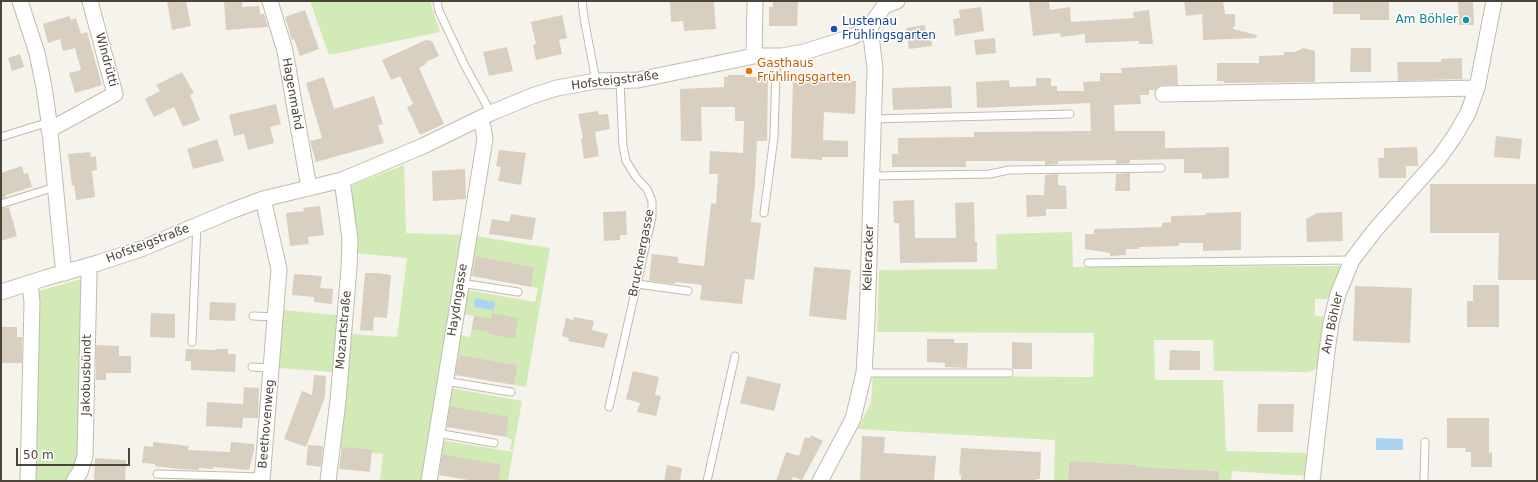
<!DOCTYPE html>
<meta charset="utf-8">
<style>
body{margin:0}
#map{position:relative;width:1538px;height:482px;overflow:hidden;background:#f6f3ec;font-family:"DejaVu Sans",sans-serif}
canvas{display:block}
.frame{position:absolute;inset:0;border:2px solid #4b4439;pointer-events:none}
.scale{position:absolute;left:16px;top:448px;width:114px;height:18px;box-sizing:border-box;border:2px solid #4b4439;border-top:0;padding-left:5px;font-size:12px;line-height:14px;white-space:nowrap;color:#4b4439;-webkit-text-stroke:3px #fff;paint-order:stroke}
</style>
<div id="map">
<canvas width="1538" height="482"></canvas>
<div class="frame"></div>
<div class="scale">50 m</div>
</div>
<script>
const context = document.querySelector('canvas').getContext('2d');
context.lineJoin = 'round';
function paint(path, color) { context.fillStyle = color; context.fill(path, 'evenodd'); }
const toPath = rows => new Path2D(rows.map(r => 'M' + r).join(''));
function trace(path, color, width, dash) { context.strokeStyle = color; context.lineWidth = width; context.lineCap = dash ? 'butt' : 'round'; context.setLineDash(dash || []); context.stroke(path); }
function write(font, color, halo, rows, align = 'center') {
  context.font = font + ' "DejaVu Sans",sans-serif'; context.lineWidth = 3; context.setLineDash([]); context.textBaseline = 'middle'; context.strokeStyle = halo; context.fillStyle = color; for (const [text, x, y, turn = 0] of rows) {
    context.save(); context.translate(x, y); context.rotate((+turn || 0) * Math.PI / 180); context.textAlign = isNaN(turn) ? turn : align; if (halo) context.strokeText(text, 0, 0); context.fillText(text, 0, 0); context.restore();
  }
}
paint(toPath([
 [310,1,430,1,440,32,329,55],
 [404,165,406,233,465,235,423,481,380,481,383,454,339,449,350,334,397,337,407,258,354,253,349,192,351,187,355,184],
 [1072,232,1073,267,1343,266,1329,299,1315,299,1315,316,1327,317,1321,336,1318,368,1309,372,1214,371,1213,340,1154,340,1155,380,1223,380,1226,451,1309,453,1307,476,1232,471,1231,481,1218,481,1218,471,1151,468,1136,481,1136,465,1069,461,1068,481,1054,481,1055,440,858,429,871,402,873,376,1093,377,1094,333,877,332,879,270,997,269,996,234],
 [475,236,550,248,526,387,514,385,518,365,459,355,455,375,452,374,458,335,470,337,474,316,464,314,467,290,535,302,538,288,531,287,534,267,476,256,472,276,469,276],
 [81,279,84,282,80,456,69,481,34,481,37,300,39,291],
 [282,310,338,315,332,372,278,368],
 [450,388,522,401,513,451,510,450,512,440,506,437,509,417,450,407,447,427,444,424],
 [441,440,513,452,508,481,498,481,442,454,438,475,435,475]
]), '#d2eab5');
paint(toPath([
 [475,298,495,302,494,310,474,307],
 [1376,438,1403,439,1403,450,1376,450]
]), '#a9d4f2');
paint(toPath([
 [167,1,186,1,191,26,172,30],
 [224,1,242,1,242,7,259,6,260,14,264,14,268,27,226,30],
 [670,1,714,1,716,29,684,31,683,21,671,22],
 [773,1,798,1,797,26,769,26,769,7,773,7],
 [1029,1,1049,1,1050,10,1070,7,1071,22,1134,18,1133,12,1149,10,1153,44,1139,44,1139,41,1085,43,1085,34,1061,37,1060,33,1033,36],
 [1184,1,1223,1,1225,14,1235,14,1235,27,1233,27,1233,29,1257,35,1256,38,1203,40,1202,14,1186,16],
 [1333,1,1389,1,1389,20,1360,20,1360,14,1333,14],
 [1458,1,1473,1,1474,25,1459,25],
 [981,7,984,31,955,36,953,19,960,18,959,10],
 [305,10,319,49,300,56,294,39,292,40,285,17],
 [562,15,567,38,559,40,562,54,536,60,533,45,536,44,531,22],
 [69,16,71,20,76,18,81,34,87,32,102,85,75,93,69,73,81,70,75,48,63,51,60,39,48,43,43,24],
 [925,25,926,32,930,31,932,46,909,49,906,28],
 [995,38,996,53,976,55,974,40],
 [426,40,432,41,439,56,426,62,426,64,419,68,444,124,420,135,407,107,413,104,400,76,391,80,382,60],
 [507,47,513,71,489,76,483,52],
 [1304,48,1315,51,1315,82,1224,83,1224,81,1217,81,1217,63,1259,63,1259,56,1284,55,1284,52,1294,52],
 [1351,48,1371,48,1371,72,1350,72],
 [20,54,24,67,12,71,8,58],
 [1462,58,1462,79,1398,81,1397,62,1441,62,1441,59],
 [1177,65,1178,85,1162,85,1158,87,1155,90,1149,90,1149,95,1140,95,1141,104,1114,105,1115,131,1165,131,1165,148,1229,147,1229,178,1202,179,1202,173,1184,173,1184,159,1130,160,1130,163,1116,164,1116,160,1058,161,1058,164,1045,165,1045,161,966,161,966,167,892,167,892,154,898,154,898,138,974,137,974,132,1091,131,1090,103,977,108,976,82,1009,80,1010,87,1036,86,1036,78,1051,78,1051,86,1057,86,1057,91,1084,91,1083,82,1100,81,1100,73,1122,73,1121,68],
 [182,72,194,93,190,95,200,120,183,127,174,107,154,117,145,99,160,91,156,85],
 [728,75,745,75,745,77,768,77,767,141,757,141,755,183,751,222,761,223,754,280,745,279,742,304,700,300,702,285,675,282,675,284,649,281,652,254,678,257,678,263,704,266,711,203,716,204,718,174,709,174,710,151,743,153,744,121,735,121,735,107,701,107,702,141,681,141,680,89,724,87,724,77,728,77],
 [324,77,334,109,374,96,383,124,378,125,384,143,316,162,310,141,322,138,306,83],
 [793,78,856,81,855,114,824,112,823,140,848,141,848,157,822,157,822,160,791,158],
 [951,86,952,108,893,110,892,88],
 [276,104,281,124,270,127,274,143,248,150,244,134,234,136,229,115],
 [598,111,599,115,608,114,610,129,595,132,599,156,584,159,581,139,583,138,578,114],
 [1496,136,1522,139,1520,159,1494,157],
 [217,139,224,161,193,169,187,149],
 [1417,147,1418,166,1406,166,1406,178,1379,178,1378,158,1384,158,1384,148],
 [499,150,526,153,521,185,498,181,501,167,496,166],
 [90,152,91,157,96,156,97,170,92,171,95,197,76,200,74,185,72,185,68,154],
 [22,166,24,174,28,173,32,187,6,195,6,197,1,199,1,173],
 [465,169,466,199,433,201,432,171],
 [1130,173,1130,191,1115,191,1116,174],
 [1058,174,1058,185,1066,186,1067,209,1046,209,1046,216,1027,217,1026,195,1044,195,1045,175],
 [1430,184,1537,184,1537,280,1498,280,1499,233,1430,233],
 [914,200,915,238,956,238,955,203,974,202,975,242,977,242,977,262,900,263,899,223,894,223,893,201],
 [320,206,324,235,308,237,309,244,290,246,286,213,304,211,303,208],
 [9,207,17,236,1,241,1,209],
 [626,211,627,235,620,235,620,240,604,241,603,212],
 [1241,212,1241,250,1203,251,1203,243,1179,243,1179,246,1139,247,1139,249,1126,249,1126,255,1110,256,1110,253,1085,249,1085,234,1094,234,1094,229,1162,227,1162,223,1171,222,1171,216,1206,215,1206,213],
 [1342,212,1343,241,1307,242,1306,219,1317,213],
 [511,214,536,218,532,240,489,234,492,219,509,222],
 [476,256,534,267,531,287,472,276],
 [814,267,851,270,846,320,809,316],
 [365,273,377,273,391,275,387,318,374,317,373,331,360,330],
 [294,274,322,276,320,288,333,289,332,304,314,302,314,297,292,295],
 [1473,285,1499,285,1499,327,1467,327,1467,301,1473,301],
 [1355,286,1412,288,1410,343,1353,341],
 [210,302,236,303,235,321,209,320],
 [151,313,175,314,175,338,150,337],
 [492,313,518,318,515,339,488,334,489,332,472,329,474,316,491,319],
 [574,317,594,321,592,330,608,334,604,348,568,341,569,338,562,336,566,318,573,320],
 [1,327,17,327,17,337,22,337,22,363,1,363],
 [927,339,954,339,954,343,968,343,967,368,945,367,945,363,927,362],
 [1012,342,1032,343,1032,369,1012,369],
 [96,345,119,346,119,356,131,356,131,373,106,373,106,380,96,380],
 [186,349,216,350,216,349,228,349,228,354,236,354,235,372,191,370,191,361,185,361],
 [1170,350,1200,351,1200,370,1169,370],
 [459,355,518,365,514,385,455,375],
 [633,371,659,377,655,395,661,396,656,416,637,412,640,403,626,399],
 [314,375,326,376,325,397,306,447,284,439,302,391,312,395],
 [747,376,781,384,774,411,740,403],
 [244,387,259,388,258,418,243,418,242,428,206,426,207,402,243,404],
 [1258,404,1294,404,1293,432,1257,432],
 [450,406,509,417,506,437,447,427],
 [1447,418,1489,418,1489,453,1492,452,1492,467,1471,467,1471,452,1465,452,1466,448,1447,448],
 [811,435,823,441,802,480,793,477,791,481,776,481,786,452,799,456,805,437,810,438],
 [862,436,885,437,884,453,936,456,934,481,860,481],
 [153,442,189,446,188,450,230,452,231,442,254,444,254,450,249,470,213,467,213,469,199,468,199,470,179,469,155,466,155,464,142,463,144,446,153,447],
 [308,445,323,446,321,467,306,465],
 [342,447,372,450,370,472,339,469],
 [961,448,1041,452,1040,479,1036,479,1036,481,961,481,961,475,959,475],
 [442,454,501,465,498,481,474,481,439,475],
 [95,458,126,460,125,481,94,481],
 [1069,461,1137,465,1136,467,1219,471,1219,481,1068,481],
 [667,465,682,468,680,481,664,481]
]), '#d8cfc1');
const service = toPath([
 [437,1,439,11,465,66,491,113],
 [582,1,584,18,596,81],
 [872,119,1070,114],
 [1,137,49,122],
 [871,176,990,174,1009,170,1161,168],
 [1,204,55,187],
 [764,213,774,137,776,70,774,56],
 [1088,263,1352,260],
 [461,283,518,292],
 [637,284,688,291],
 [253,316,276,317],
 [192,342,197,225],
 [252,367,271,368],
 [864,373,1009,373],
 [445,381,511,392],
 [609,407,652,217,652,201,647,189,636,177,626,161,623,146,620,81],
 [437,433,494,443],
 [157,474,263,477],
 [707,481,735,356],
 [1424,481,1425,442]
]);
const minor = toPath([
 [20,1,37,53,44,87,49,122,63,265,65,273],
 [270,1,285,51,309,188],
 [754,56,755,1],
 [1163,94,1477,88],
 [49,130,115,94,90,1],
 [1,292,45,278,98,263,141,249,231,211,263,199,342,180,423,146,491,113,532,96,557,88,596,81,638,80,754,56,782,56,804,52,852,37,870,27,884,6,897,1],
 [28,481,32,302,30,283],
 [74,481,80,472,85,456,89,274,87,267],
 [262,481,279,269,263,199],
 [328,481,338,401,349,268,350,239,342,180],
 [429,481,485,139,483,127,479,119],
 [820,481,853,419,864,373,867,321,875,69,870,27],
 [1312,481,1327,351,1331,323,1338,294,1352,260,1375,230,1439,158,1454,137,1468,113,1477,88,1494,1]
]);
trace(service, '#c2bbae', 9);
trace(minor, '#c2bbae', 17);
trace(service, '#fff', 7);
trace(minor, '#fff', 15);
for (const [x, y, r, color] of [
 [1466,20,4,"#0f9aa8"],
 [834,29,4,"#1a4fb4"],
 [749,71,4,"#e8710a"]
]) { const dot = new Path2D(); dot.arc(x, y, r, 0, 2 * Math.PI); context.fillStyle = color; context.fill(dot); trace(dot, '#fff', 1.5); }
write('12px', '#0d838f', '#fff', [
 ["Am Böhler",1458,20]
], 'right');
write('12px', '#164399', '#fff', [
 ["Lustenau",842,22],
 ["Frühlingsgarten",842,36]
], 'left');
write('12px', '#4b4439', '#fff', [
 ["Windrütti",106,60,75],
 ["Hofsteigstraße",615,81,-7],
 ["Hagenmahd",292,94,80],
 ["Hofsteigstraße",148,244,-21],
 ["Brucknergasse",642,253,-79],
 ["Kelleracker",869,258,-88],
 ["Haydngasse",458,300,-81],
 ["Am Böhler",1333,323,-78],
 ["Mozartstraße",344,330,-85],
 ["Jakobusbündt",87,375,-89],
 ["Beethovenweg",267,424,-85]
]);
write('12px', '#c56008', '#fff', [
 ["Gasthaus",757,64],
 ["Frühlingsgarten",757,78]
], 'left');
</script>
